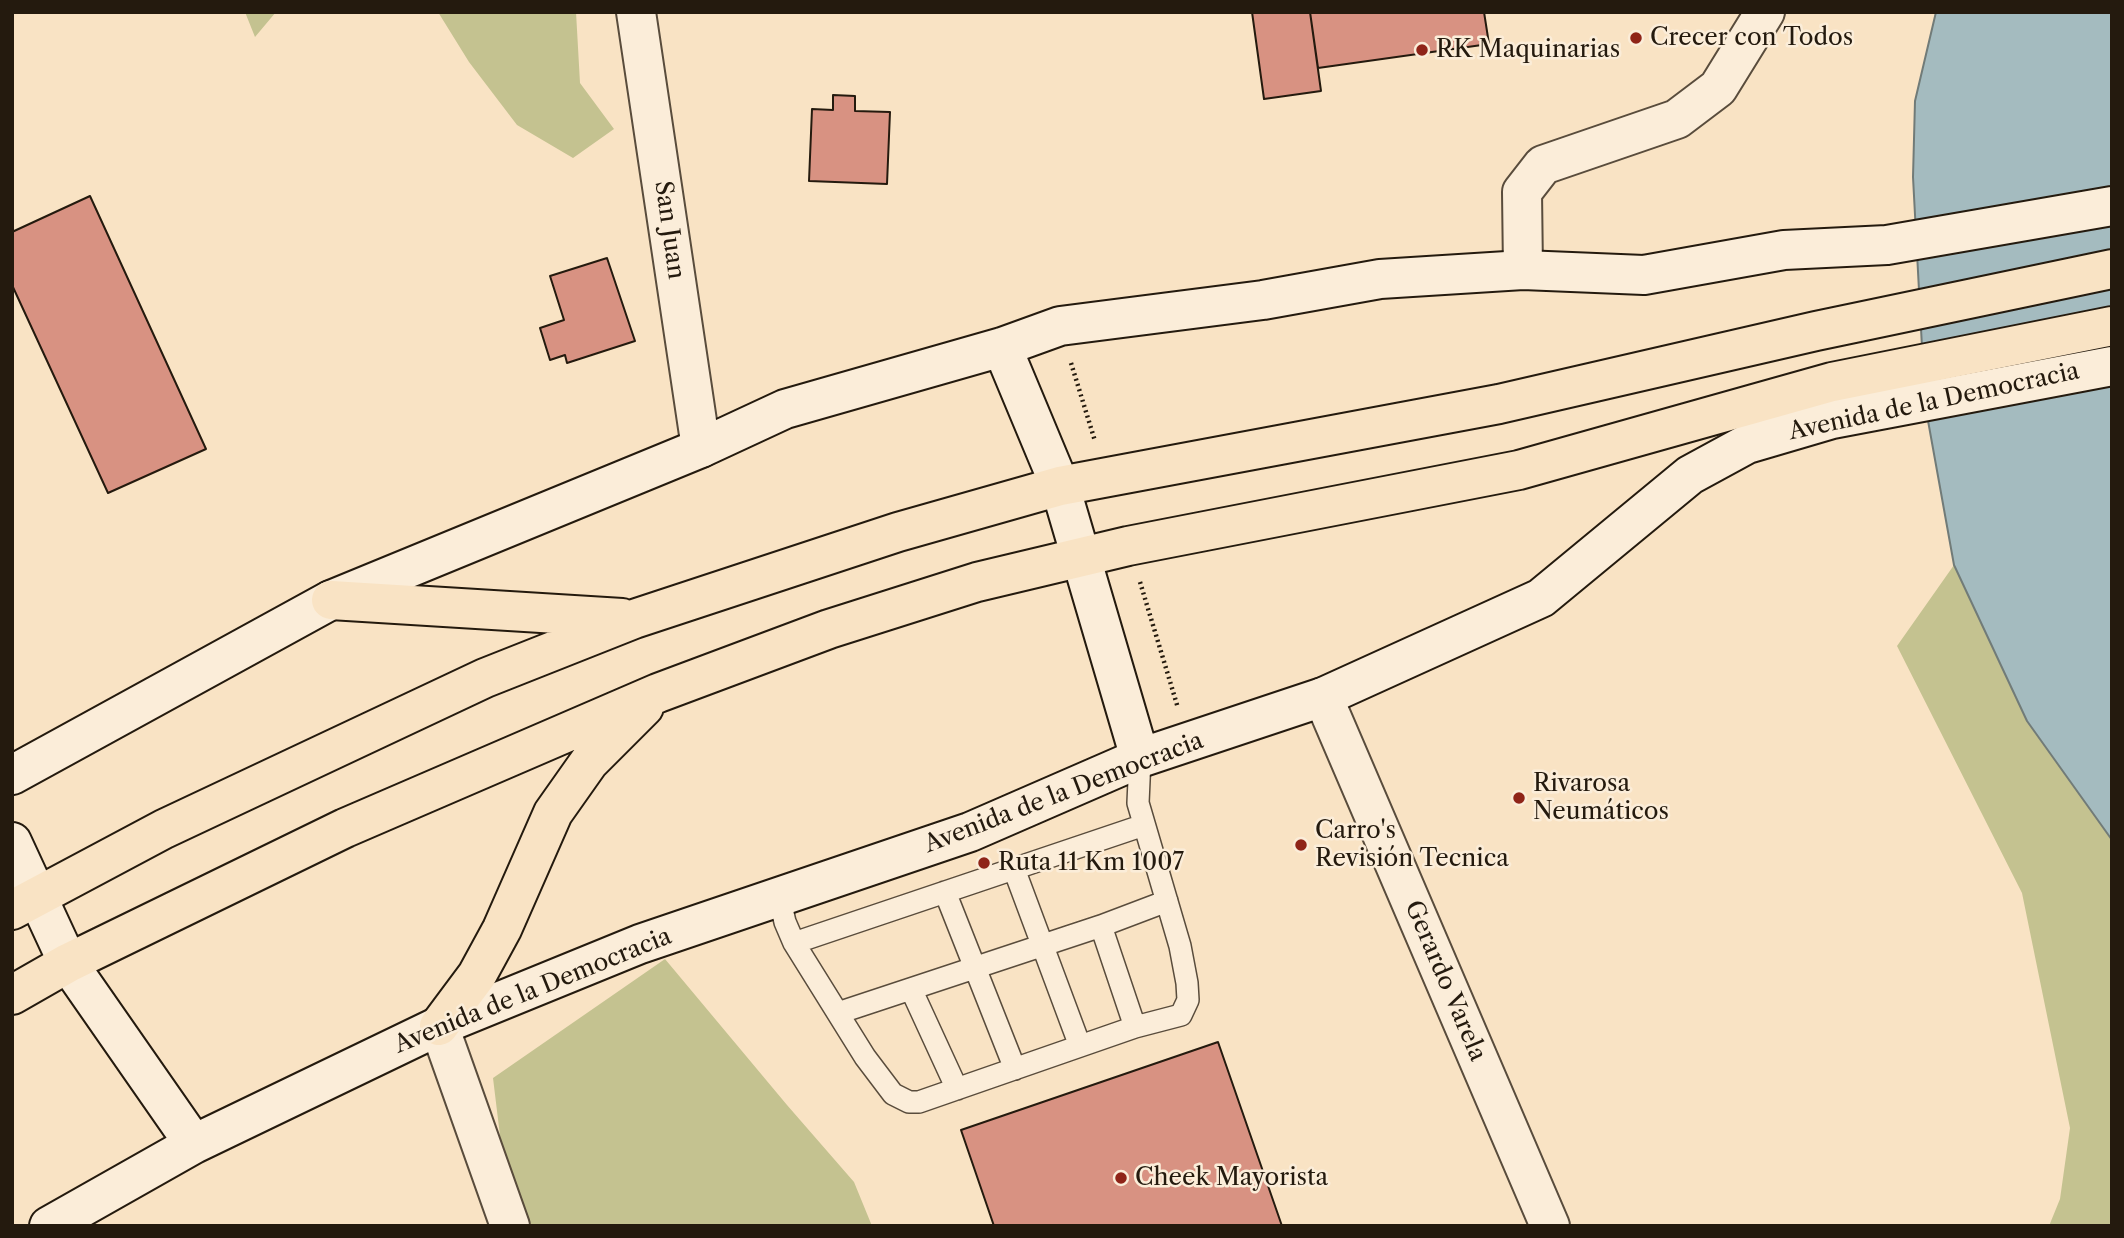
<!DOCTYPE html>
<meta charset="utf-8">
<style>
body{margin:0}
#map{position:relative;width:2124px;height:1238px;overflow:hidden;background:#f9e3c4;font-family:"Libre Caslon Text",serif}
canvas{display:block}
.frame{position:absolute;inset:0;border:14px solid #241a0e;pointer-events:none}
</style>
<div id="map">
<canvas width="2124" height="1238"></canvas>
<div class="frame"></div>
</div>
<script>
const context = document.querySelector('canvas').getContext('2d');
context.lineJoin = 'round';
function paint(path, color) { context.fillStyle = color; context.fill(path, 'evenodd'); }
const toPath = rows => new Path2D(rows.map(r => 'M' + r).join(''));
function trace(path, color, width, dash) { context.strokeStyle = color; context.lineWidth = width; context.lineCap = dash ? 'butt' : 'round'; context.setLineDash(dash || []); context.stroke(path); }
function write(font, color, halo, rows, align = 'center') {
  context.font = font + ' "Libre Caslon Text",serif'; context.lineWidth = 5; context.setLineDash([]); context.textBaseline = 'middle'; context.strokeStyle = halo; context.fillStyle = color; for (const [text, x, y, turn = 0] of rows) {
    context.save(); context.translate(x, y); context.rotate((+turn || 0) * Math.PI / 180); context.textAlign = isNaN(turn) ? turn : align; if (halo) context.strokeText(text, 0, 0); context.fillText(text, 0, 0); context.restore();
  }
}
paint(toPath([
 [245,12,276,12,255,37],
 [438,12,576,12,580,83,614,129,573,158,517,125,469,62],
 [1954,565,2027,721,2112,840,2112,1226,2049,1226,2060,1199,2070,1128,2022,893,1897,646],
 [665,959,787,1105,854,1182,872,1226,511,1226,493,1078]
]), '#c4c290');
const water = toPath([
 [1936,12,2112,12,2112,840,2027,721,1954,565,1925,404,1913,177,1915,101,1936,12]
]);
paint(water, '#a4bbbf');
trace(water, '#717b78', 2);
const building = toPath([
 [1252,12,1310,12,1321,91,1264,99,1252,12],
 [1310,12,1484,12,1489,44,1318,68,1310,12],
 [833,95,855,96,855,111,890,112,887,184,809,181,812,109,833,110,833,95],
 [90,196,206,449,108,493,12,285,12,232,90,196],
 [607,258,635,341,567,363,565,355,550,360,540,328,564,320,550,276,607,258],
 [1218,1042,1282,1226,994,1226,961,1130,1218,1042]
]);
paint(building, '#d89282');
trace(building, '#241a0e', 2);
const lane = toPath([
 [1014,869,1080,1046],
 [945,892,1015,1069],
 [779,896,785,922,794,943,865,1057,893,1094,909,1102,919,1102,1135,1027,1181,1015,1188,1000,1187,983,1180,946,1138,803,1140,758],
 [1101,926,1135,1027],
 [794,943,1144,825],
 [911,989,957,1089],
 [838,1013,1101,926,1167,901]
]);
const street = toPath([
 [636,12,701,448],
 [1523,270,1522,192,1543,165,1677,119,1718,88,1765,12],
 [1323,697,1550,1226],
 [439,1026,510,1226]
]);
const secondary = toPath([
 [1002,347,1060,486,1140,758],
 [12,775,331,600,701,448,785,409,1002,347,1060,326,1263,300,1380,279,1523,270,1644,275,1784,250,1887,245,2112,206],
 [12,842,68,963,194,1144],
 [49,1226,194,1144,439,1026,640,944,970,832,1140,758,1323,697,1541,598,1690,475,1747,444,1832,419,2112,366]
]);
const highway = toPath([
 [331,600,622,618],
 [12,910,164,829,485,678,634,619,898,532,1060,486,1499,404,1816,331,2112,269],
 [12,995,68,963,345,828,658,693,829,629,977,582,1128,546,1519,470,1832,382,2112,326],
 [439,1026,477,975,502,929,553,813,589,762,644,707]
]);
trace(lane, '#594c3c', 24);
trace(street, '#594c3c', 42);
trace(secondary, '#241a0e', 42);
trace(highway, '#241a0e', 42);
trace(toPath([
 [1071,363,1095,441],
 [1140,582,1178,708]
]), '#241a0e', 4.5, [2, 3.5]);
trace(lane, '#fbedd9', 21);
trace(street, '#fbedd9', 38);
trace(secondary, '#fbedd9', 38);
trace(highway, '#f9e3c4', 38);
for (const [x, y, r, color] of [
 [1636,38,7,"#8f2418"],
 [1422,50,7,"#8f2418"],
 [1519,798,7,"#8f2418"],
 [1301,845,7,"#8f2418"],
 [984,863,7,"#8f2418"],
 [1121,1178,7,"#8f2418"]
]) { const dot = new Path2D(); dot.arc(x, y, r, 0, 2 * Math.PI); context.fillStyle = color; context.fill(dot); trace(dot, '#fbedd9', 2.5); }
write('24px', '#241a0e', '#fbedd9', [
 ["Crecer con Todos",1650,38],
 ["RK Maquinarias",1436,50],
 ["Rivarosa",1533,784],
 ["Neumáticos",1533,812],
 ["Carro's",1315,831],
 ["Revisión Tecnica",1315,859],
 ["Ruta 11 Km 1007",998,863],
 ["Cheek Mayorista",1135,1178]
], 'left');
write('24px', '#241a0e', '#fbedd9', [
 ["San Juan",669,230,82],
 ["Avenida de la Democracia",1934,402,-12],
 ["Avenida de la Democracia",1064,793,-21],
 ["Gerardo Varela",1445,981,67],
 ["Avenida de la Democracia",533,991,-22]
]);
</script>
